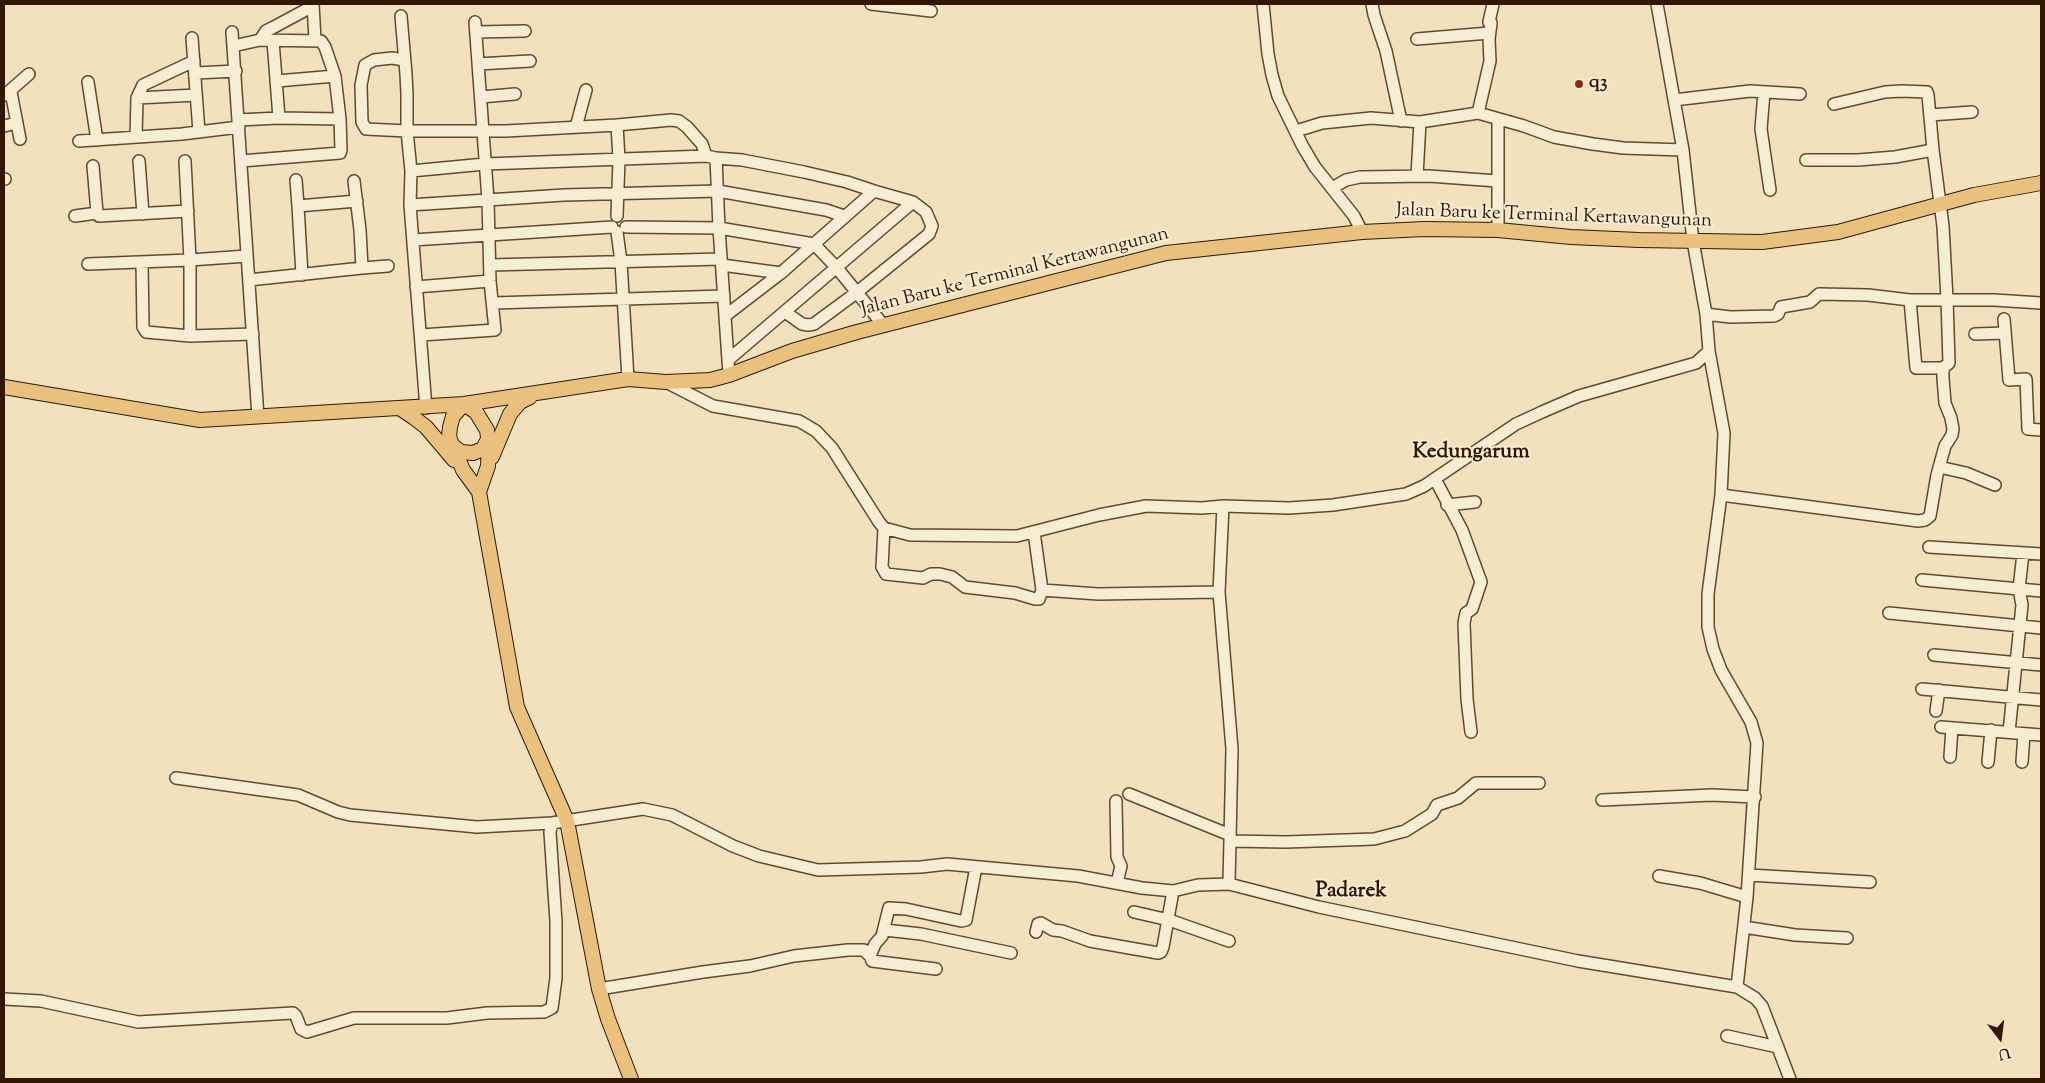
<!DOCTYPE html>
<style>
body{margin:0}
#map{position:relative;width:2045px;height:1083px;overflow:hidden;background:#f2e1bd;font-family:"Sorts Mill Goudy",serif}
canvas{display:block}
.frame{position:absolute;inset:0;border:5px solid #321600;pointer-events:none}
.north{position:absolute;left:1975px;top:1013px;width:50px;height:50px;-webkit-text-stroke:4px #f7ecd4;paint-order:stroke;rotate:165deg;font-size:14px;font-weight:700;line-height:20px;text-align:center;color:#321600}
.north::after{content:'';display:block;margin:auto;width:18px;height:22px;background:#321600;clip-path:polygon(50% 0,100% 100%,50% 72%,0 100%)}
</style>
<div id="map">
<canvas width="2045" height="1083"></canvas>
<div class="frame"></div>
<div class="north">U</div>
</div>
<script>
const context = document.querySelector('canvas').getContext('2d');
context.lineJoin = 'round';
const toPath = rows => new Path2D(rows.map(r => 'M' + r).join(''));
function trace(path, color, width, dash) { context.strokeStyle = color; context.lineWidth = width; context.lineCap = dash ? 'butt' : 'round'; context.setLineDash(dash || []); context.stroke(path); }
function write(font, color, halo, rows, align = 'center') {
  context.font = font + ' "Sorts Mill Goudy",serif'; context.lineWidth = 4; context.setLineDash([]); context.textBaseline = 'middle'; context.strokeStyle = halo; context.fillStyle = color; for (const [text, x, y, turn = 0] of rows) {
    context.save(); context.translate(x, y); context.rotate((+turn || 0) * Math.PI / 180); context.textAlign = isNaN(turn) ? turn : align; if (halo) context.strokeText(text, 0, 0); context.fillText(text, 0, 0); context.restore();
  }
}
const minor = toPath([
 [313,4,315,40],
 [871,4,931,11],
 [1263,4,1268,54,1272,75,1278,96,1302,145,1315,167,1354,216,1362,232],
 [1372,4,1374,15,1386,51,1401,121],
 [1657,4,1683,150,1693,241,1706,314,1709,351,1696,363,1579,396,1542,412,1516,424,1424,486,1406,494,1333,505,1289,508,1223,506,1219,592,1232,749,1229,884,1319,907,1578,961,1737,987],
 [401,16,406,74,407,94,407,131,366,129,362,122,361,85,365,65,374,60,392,58,404,60],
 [232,32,258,417],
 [476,32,525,31],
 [192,38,199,132],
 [1417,39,1489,33],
 [260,40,266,31,274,27,313,6],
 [273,41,279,118],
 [233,46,260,40,321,41,325,47,335,76,340,119,341,150,340,153,241,161],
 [478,64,530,61],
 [196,73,236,71],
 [277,81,335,76],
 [88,82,97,140],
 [11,92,20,139],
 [1764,92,1761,129,1770,190],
 [5,95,29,74],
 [481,97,515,94],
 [137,98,196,95],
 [1674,100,1750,91,1800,94],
 [1478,113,1524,126,1554,137,1593,144,1623,148,1683,150],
 [1930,115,1972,112],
 [1498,119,1498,230],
 [238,120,279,118,340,119],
 [617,125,619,159,617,216],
 [4,126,17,123],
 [576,127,586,90],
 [1296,131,1322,123,1371,118,1420,122,1478,113,1490,61,1489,39,1491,23,1489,22,1493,4],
 [136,137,137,98,143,85,194,61],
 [79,141,182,134,239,127],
 [716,158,742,160,804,172,847,182,874,191,781,273,725,316],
 [1806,160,1858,160,1895,157,1933,150],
 [139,161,143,214],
 [185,161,190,260,247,256],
 [93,166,97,213,99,216,188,211],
 [411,171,485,164,706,156],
 [1417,176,1420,122],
 [4,179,5,179],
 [296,180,298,206],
 [1332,188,1346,180,1360,177,1429,176,1497,181],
 [410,205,564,195,718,191,826,210,844,216],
 [75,216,97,213],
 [626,227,719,228,814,244,837,268,884,326],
 [617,232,621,262,628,379],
 [413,240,612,227],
 [142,262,143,327,146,332,190,336],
 [88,264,190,260,190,336,253,334],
 [490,265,721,259],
 [722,265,781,273],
 [362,268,388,266],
 [302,275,298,206,357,201],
 [249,280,362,268,360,230,354,181],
 [416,287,490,281],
 [1910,300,1916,368,1943,368],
 [493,303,724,296],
 [785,312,802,324,808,325,814,324,856,293,929,234,932,226,926,212,913,202,874,191],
 [1706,314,1730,317,1774,316,1778,314,1781,307,1810,302,1819,294,1868,295,1910,300,1994,300,2041,303],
 [2004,319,2009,380,2026,379,2028,429,2041,430],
 [1975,334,2005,333],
 [421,335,495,330,490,281,488,200,475,22],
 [1709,351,1724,433,1721,495,1708,594,1708,627,1713,649,1721,670,1751,722,1757,743,1747,897,1737,987,1755,998,1762,1006,1790,1079],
 [728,360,913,202],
 [666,382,713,406,799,421,816,431,832,448,879,522,884,528,910,535,1017,536,1099,515,1146,506,1202,508,1223,506],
 [426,408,410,205,411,171,407,131,506,131,617,125,671,120,679,121,687,127,702,144,706,156,716,158,719,228,729,375],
 [1939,467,1966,473,1995,485],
 [1435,479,1462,530,1481,582,1472,609,1466,613,1464,623,1467,699,1471,732],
 [1721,495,1918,521,1925,520,1930,516,1937,475,1945,446,1952,435,1953,429,1951,418,1945,403,1943,378,1943,368,1949,363,1947,299,1943,226,1933,150,1928,95,1927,92,1902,91,1885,92,1834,104],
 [1447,505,1475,502],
 [884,528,882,567,886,574,923,578,931,574,940,574,952,577,965,587,1015,593,1035,599,1039,599,1042,590],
 [1034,532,1042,590,1098,594,1219,592],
 [1929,547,2041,554],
 [1922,580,2041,591],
 [1889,613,2041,628],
 [1934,655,2041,665],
 [1922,689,2041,700],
 [1936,711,1939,690],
 [1941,727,2041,735],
 [2009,732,2022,605,2019,589,2023,553],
 [1950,757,1952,728],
 [1988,762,1991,730],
 [2022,762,2024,734],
 [176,778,298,795,338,812,350,815,477,827,552,823,643,809,672,815,733,846,759,856,818,870,921,867,947,864,1078,876,1142,888,1173,891,1198,885,1229,884],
 [1129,794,1230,835],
 [1602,800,1712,795,1755,797],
 [1116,801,1117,857,1121,866,1117,883],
 [1230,841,1286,842,1374,839,1405,831,1432,814,1437,805,1458,798,1476,783,1539,783],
 [1749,875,1870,882],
 [1659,876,1700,883,1747,897],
 [1134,912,1169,920,1229,941],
 [1744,927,1795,935,1847,938],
 [885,930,921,934,1011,953],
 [1036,932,1038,924,1041,923,1053,930,1062,931,1090,941,1158,953,1161,952,1163,947,1173,891],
 [870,956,875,944,882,936,889,908,906,909,961,921,966,920,976,867],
 [599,989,703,972,750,966,794,956,848,950,864,950,870,956,872,961,936,969],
 [4,999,41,1001,138,1022,293,1013,296,1016,301,1029,307,1032,354,1018,447,1018,487,1013,544,1012,552,1008,556,978,556,922,550,832,552,823],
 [1727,1036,1778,1047]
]);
const major = toPath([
 [4,387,200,420,464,404,628,379,666,382,710,380,729,375,792,351,857,332,1166,253,1362,232,1424,229,1498,230,1571,237,1639,240,1762,242,1838,232,1974,195,2041,183],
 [401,409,413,417,426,427,454,460],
 [452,445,461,452,473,453,483,449,488,439],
 [492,457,510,414,520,402,530,397],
 [479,492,488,466,489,445,487,430,476,412,464,404,453,416,450,427,449,437,463,470,479,492,517,707,567,821,599,989,608,1019,631,1079]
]);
trace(minor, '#62492f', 14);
trace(major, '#321600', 16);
trace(minor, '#f7ecd4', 11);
trace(major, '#e9c07e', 14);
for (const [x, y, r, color] of [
 [1579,84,5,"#8f2418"]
]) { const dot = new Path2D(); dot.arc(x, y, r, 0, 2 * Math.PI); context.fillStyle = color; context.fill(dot); trace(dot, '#f7ecd4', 2); }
write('bold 19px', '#321600', '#f7ecd4', [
 ["q3",1589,84]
], 'left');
write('19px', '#321600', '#f7ecd4', [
 ["Jalan Baru ke Terminal Kertawangunan",1554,217,2],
 ["Jalan Baru ke Terminal Kertawangunan",1015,273,-14]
]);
write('bold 21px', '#321600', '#f7ecd4', [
 ["Kedungarum",1471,453],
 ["Padarek",1351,892]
]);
</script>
